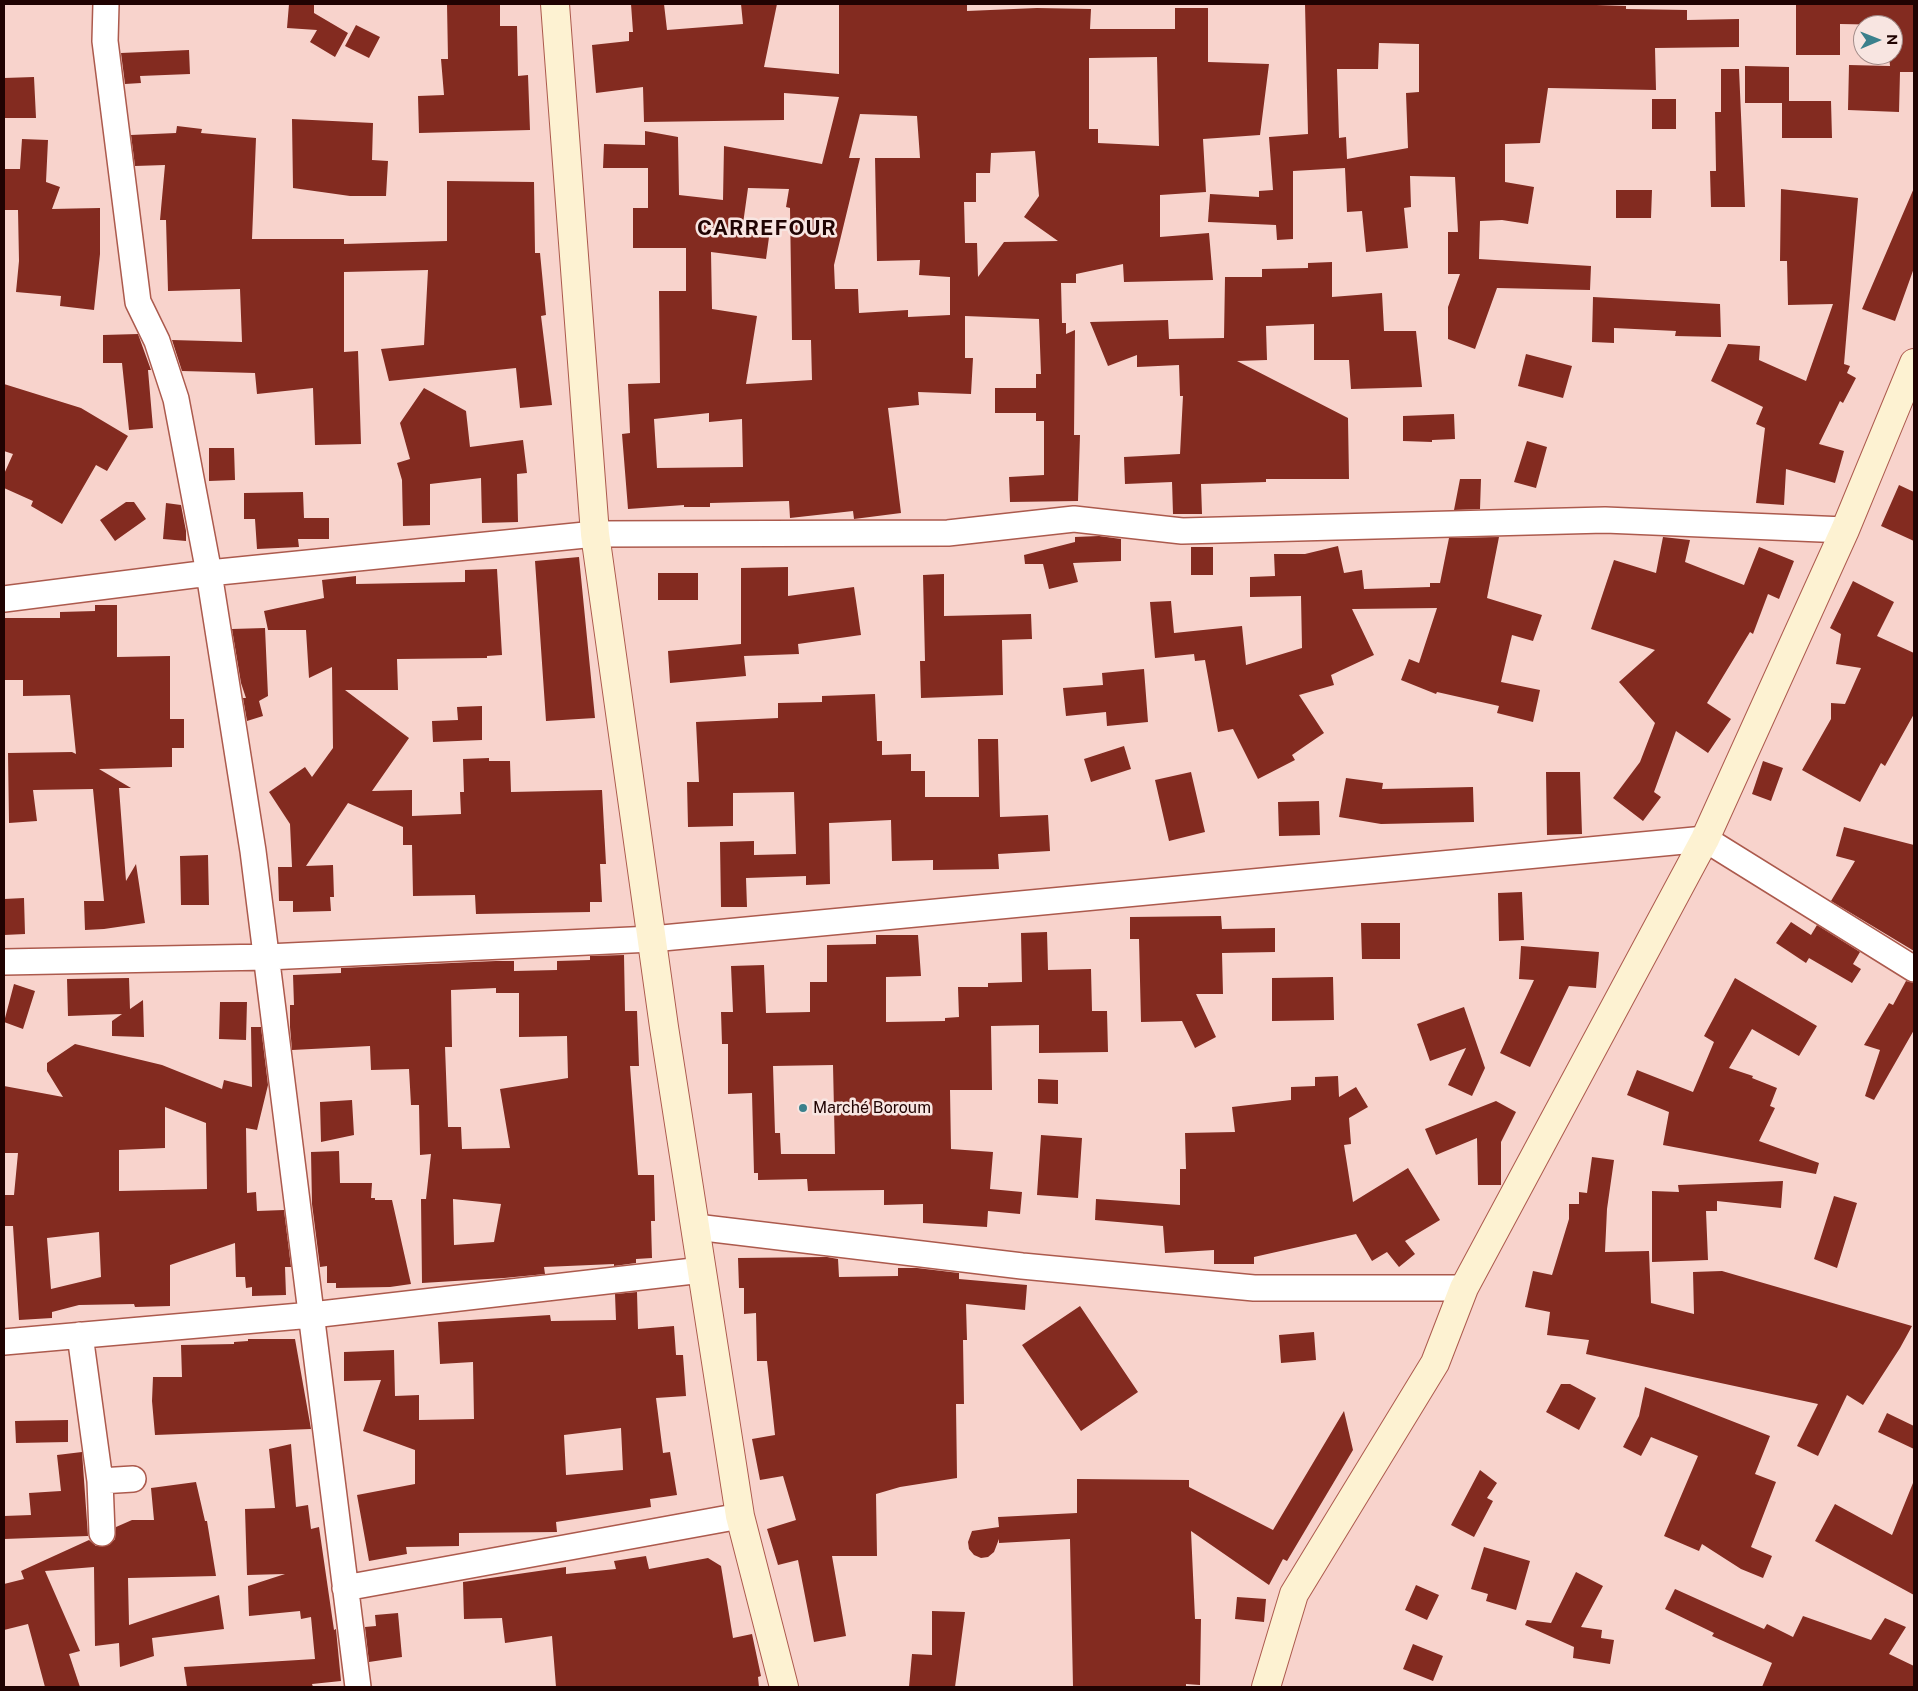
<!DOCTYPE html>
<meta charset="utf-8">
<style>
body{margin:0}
#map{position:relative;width:1918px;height:1691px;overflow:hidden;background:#f8d3cc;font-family:"Public Sans",sans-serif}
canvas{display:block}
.frame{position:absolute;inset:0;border:5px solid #200302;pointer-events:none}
.north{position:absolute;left:1853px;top:15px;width:50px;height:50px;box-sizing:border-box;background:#f8e5e1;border:1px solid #a28b88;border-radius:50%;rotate:89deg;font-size:14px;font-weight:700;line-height:20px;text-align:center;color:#200302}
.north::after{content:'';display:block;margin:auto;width:18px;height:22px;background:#3b808c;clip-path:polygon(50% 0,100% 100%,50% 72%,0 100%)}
</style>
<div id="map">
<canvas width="1918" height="1691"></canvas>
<div class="frame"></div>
<div class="north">N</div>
</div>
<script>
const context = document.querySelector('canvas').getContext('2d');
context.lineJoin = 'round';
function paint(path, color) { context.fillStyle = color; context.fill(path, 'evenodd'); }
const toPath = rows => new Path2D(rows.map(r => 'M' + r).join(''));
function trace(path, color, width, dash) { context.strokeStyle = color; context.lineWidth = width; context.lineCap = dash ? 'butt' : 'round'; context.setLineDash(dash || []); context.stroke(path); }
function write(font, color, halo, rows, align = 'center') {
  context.font = font + ' "Public Sans",sans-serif'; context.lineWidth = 5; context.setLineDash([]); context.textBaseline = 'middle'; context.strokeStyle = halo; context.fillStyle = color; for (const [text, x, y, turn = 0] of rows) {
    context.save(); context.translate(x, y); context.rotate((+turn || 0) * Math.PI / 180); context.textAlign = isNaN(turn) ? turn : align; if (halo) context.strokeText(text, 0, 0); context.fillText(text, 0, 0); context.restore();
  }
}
paint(toPath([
 [289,4,314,4,314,13,348,33,335,57,310,42,317,30,287,28],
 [447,4,500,4,500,26,517,26,518,76,528,75,530,130,419,133,418,96,444,95,441,59,448,59],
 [631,4,664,4,667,30,743,24,741,4,777,4,764,67,839,74,839,4,967,4,967,11,1037,8,1091,9,1090,29,1175,29,1175,8,1208,8,1208,62,1269,64,1260,135,1203,139,1206,192,1160,195,1160,237,1209,233,1213,280,1124,282,1123,264,1076,274,1076,283,1061,283,1062,323,1066,323,1066,334,1075,330,1074,435,1080,435,1078,501,1010,502,1009,477,1044,475,1044,421,1036,421,1036,413,995,413,995,388,1036,388,1036,374,1041,374,1039,319,965,316,965,358,973,358,971,394,918,392,919,405,888,408,901,513,854,519,853,511,790,518,789,501,710,503,710,507,684,507,684,505,628,509,622,434,630,433,628,384,660,383,659,291,686,291,686,248,633,248,633,208,648,208,648,168,603,168,604,144,645,145,645,131,678,137,679,195,723,200,724,146,822,164,839,97,784,93,784,120,644,122,643,87,596,93,592,45,629,41,629,32,633,32],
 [1157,57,1159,146,1098,143,1098,129,1089,129,1089,58],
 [860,114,917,116,920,158,875,158,877,261,920,260,919,275,950,277,950,315,908,317,908,310,859,313,858,289,835,289,834,265,860,158,849,158],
 [1035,151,1039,196,1024,217,1058,241,1004,242,978,277,977,243,965,243,964,202,976,202,976,173,990,173,991,153],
 [748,188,789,189,786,207,790,208,792,340,811,340,812,380,746,384,757,316,712,309,711,252,766,259,770,230,742,231],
 [709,413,709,422,742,419,743,467,657,468,654,419],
 [1305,4,1567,4,1626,6,1626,9,1687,10,1687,20,1739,19,1739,47,1655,48,1656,90,1548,88,1540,143,1505,144,1505,182,1534,187,1528,224,1502,220,1480,221,1479,259,1591,266,1590,290,1497,288,1475,349,1448,339,1448,307,1460,274,1448,274,1448,232,1458,232,1455,177,1410,176,1411,207,1404,208,1408,248,1366,252,1362,211,1347,212,1345,168,1293,171,1293,239,1277,240,1276,225,1208,222,1210,194,1259,197,1259,191,1273,190,1269,137,1308,134],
 [1379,43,1419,44,1419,92,1406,93,1408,148,1347,159,1346,137,1339,138,1337,69,1378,69],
 [1796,4,1914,4,1914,72,1900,72,1899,112,1848,110,1849,65,1890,66,1889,55,1893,55,1893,25,1840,24,1840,55,1796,55],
 [356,25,380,37,369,58,345,46],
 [189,50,190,74,140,76,141,83,125,84,121,53],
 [1745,66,1789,67,1789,101,1831,101,1832,138,1782,138,1782,103,1745,103],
 [1721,69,1739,69,1745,207,1711,207,1710,171,1716,171,1715,112,1721,112],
 [34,77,36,118,5,118,4,78],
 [1652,99,1676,99,1676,129,1652,129],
 [292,119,373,123,372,160,388,161,386,196,350,196,293,188],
 [177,126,202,129,201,133,256,138,252,239,344,239,344,244,447,241,447,181,534,182,535,253,540,253,546,315,541,316,552,405,520,408,516,368,389,381,381,349,424,345,428,270,344,272,344,352,358,351,361,444,315,445,313,388,257,394,255,373,182,371,172,340,242,342,240,289,168,291,166,220,160,220,165,165,135,166,131,135,176,133],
 [22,139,48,140,46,182,60,187,52,209,100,208,100,254,94,310,60,306,61,296,16,292,19,261,18,210,4,210,4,169,20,169],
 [1914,188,1914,268,1895,321,1862,309],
 [1781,189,1858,198,1844,364,1850,366,1847,373,1856,378,1843,403,1840,401,1819,444,1844,451,1835,483,1786,469,1784,505,1756,503,1765,428,1756,424,1763,407,1711,381,1728,344,1760,346,1759,360,1806,381,1833,304,1788,305,1787,261,1780,261],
 [1616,190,1652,190,1651,218,1616,218],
 [1332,262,1332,297,1382,293,1384,331,1416,331,1422,387,1351,389,1349,360,1314,360,1314,324,1266,326,1267,360,1237,361,1348,418,1349,479,1266,479,1266,482,1201,484,1202,514,1173,514,1172,482,1125,484,1124,457,1180,454,1183,396,1180,396,1179,365,1137,367,1137,355,1108,366,1090,322,1168,320,1169,339,1224,338,1225,277,1262,277,1262,269,1308,268,1308,263],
 [1593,297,1720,304,1721,337,1675,336,1676,331,1614,328,1614,343,1592,342],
 [138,334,151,370,148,370,153,428,129,430,122,363,103,363,103,335],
 [1526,354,1572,366,1563,398,1518,386],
 [4,384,81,408,128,436,107,471,96,465,62,524,31,506,33,501,4,488,4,474,13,454,4,451],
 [424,388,466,411,470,447,523,440,527,473,517,474,518,522,482,523,481,478,430,484,430,525,403,526,402,480,397,463,410,459,400,423],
 [1454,414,1455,439,1432,440,1432,442,1403,441,1403,416],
 [1527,441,1547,447,1536,488,1514,482],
 [209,448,234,448,235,480,209,481],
 [1460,479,1481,479,1480,509,1454,510],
 [1899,485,1914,492,1914,541,1881,526],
 [303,492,304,518,329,518,329,539,298,539,299,547,257,549,255,519,244,519,244,493],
 [126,502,134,502,146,519,115,541,100,520],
 [166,503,181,505,186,531,186,541,163,539],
 [1099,536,1121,539,1121,561,1073,563,1078,582,1049,589,1043,564,1025,564,1024,555,1075,542,1075,537],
 [1499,537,1487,598,1542,615,1533,641,1512,635,1501,682,1540,690,1533,722,1497,713,1499,706,1437,692,1436,694,1401,680,1409,659,1419,663,1437,608,1352,609,1374,655,1331,675,1334,685,1299,695,1324,733,1292,755,1295,760,1258,779,1233,729,1218,732,1205,660,1195,661,1194,654,1155,658,1150,602,1171,601,1174,633,1242,626,1246,665,1302,648,1301,596,1250,597,1250,577,1275,576,1274,554,1305,554,1338,546,1344,573,1362,570,1364,589,1430,587,1430,583,1440,583,1449,538],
 [1663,537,1690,540,1685,562,1744,585,1759,547,1794,561,1779,599,1768,594,1753,634,1750,632,1707,703,1731,719,1708,753,1676,731,1654,792,1661,797,1643,821,1613,798,1640,762,1655,723,1619,682,1655,650,1591,629,1614,560,1656,573],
 [1191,547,1213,547,1213,575,1191,575],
 [579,557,595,718,546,721,535,561],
 [788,567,788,596,854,587,861,635,798,644,799,654,744,656,746,676,670,683,668,651,741,644,741,568],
 [497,569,502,655,487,656,487,658,397,659,398,690,345,690,409,738,372,791,412,790,412,816,461,814,460,792,464,792,463,759,489,758,489,761,510,761,511,792,602,790,606,864,600,864,602,902,590,902,590,912,476,914,475,895,413,896,412,845,403,845,403,827,348,803,306,866,333,865,334,897,330,897,331,911,293,912,293,901,279,901,278,867,292,867,290,824,269,792,305,767,312,777,333,748,332,667,309,678,306,630,268,630,264,611,324,598,322,580,356,576,356,584,465,582,465,570],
 [658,573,698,573,698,600,658,600],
 [944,574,944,616,1031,614,1032,639,1002,640,1003,695,921,698,920,661,925,661,923,575],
 [1853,581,1894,602,1877,636,1914,653,1914,714,1885,766,1881,763,1860,802,1802,770,1831,719,1831,703,1845,704,1861,668,1836,664,1841,634,1830,628],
 [95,605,117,605,117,657,170,656,170,719,184,719,184,748,172,748,172,767,99,769,131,788,119,788,126,881,136,864,145,923,104,929,85,930,84,901,104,901,93,789,33,790,37,821,9,823,8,753,72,752,76,754,70,695,23,696,23,680,4,680,4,618,60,618,60,612,95,611],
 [265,628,268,696,259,701,263,716,247,721,243,698,246,698,241,683,232,629],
 [1144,669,1148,722,1107,726,1106,712,1066,716,1063,688,1103,685,1102,673],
 [875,694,877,741,882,741,882,755,911,754,911,771,925,771,925,797,979,797,978,739,998,739,1000,817,1048,815,1050,851,998,854,999,869,933,870,933,860,892,861,891,820,829,823,830,884,806,885,806,876,746,878,747,907,721,907,720,842,754,841,754,855,796,854,794,792,733,793,733,826,688,827,687,782,699,782,696,722,778,718,778,703,822,702,822,696],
 [482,706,482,740,433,742,432,721,458,720,457,707],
 [1124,746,1131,769,1091,782,1084,759],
 [1763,761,1783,768,1771,801,1752,794],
 [1191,772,1205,832,1169,841,1155,780],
 [1546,772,1580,772,1582,834,1547,835],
 [1346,778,1383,783,1382,789,1473,787,1474,822,1381,824,1339,817],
 [1319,801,1320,835,1279,836,1278,802],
 [1844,827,1914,845,1914,951,1831,901,1855,861,1836,856],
 [208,855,209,905,181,905,180,856],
 [1522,892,1524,940,1499,941,1498,893],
 [24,898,25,934,4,935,4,899],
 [1221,916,1222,929,1275,928,1275,952,1222,953,1223,994,1196,994,1216,1037,1195,1048,1182,1021,1141,1022,1139,939,1130,939,1130,917],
 [1791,922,1811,935,1817,925,1860,952,1853,964,1861,969,1852,983,1809,958,1806,963,1776,943],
 [1361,923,1400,923,1400,959,1362,959],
 [1047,932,1048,970,1091,969,1092,1011,1107,1011,1108,1052,1039,1053,1039,1025,991,1026,992,1090,950,1090,951,1149,993,1152,990,1189,1022,1192,1020,1214,988,1211,987,1227,923,1223,923,1204,884,1205,884,1190,808,1191,807,1179,758,1180,758,1173,754,1173,752,1093,728,1094,728,1044,722,1044,721,1012,733,1012,731,966,764,965,766,1013,810,1012,810,982,827,982,827,945,876,944,876,935,918,935,921,976,886,977,886,1022,945,1021,945,1018,959,1017,958,987,988,987,988,983,1022,982,1021,933],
 [833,1065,835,1154,781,1154,780,1133,775,1133,773,1066],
 [1521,946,1599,952,1596,988,1569,986,1530,1067,1500,1053,1534,980,1519,979],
 [624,955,625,1011,637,1011,639,1066,630,1066,638,1175,654,1175,655,1221,651,1221,652,1258,636,1259,636,1263,614,1266,614,1264,544,1267,545,1274,504,1278,422,1283,421,1199,426,1199,431,1154,420,1155,419,1105,411,1105,409,1069,371,1070,370,1046,292,1050,290,1027,290,1005,294,1005,293,975,341,973,341,968,496,961,514,961,514,971,557,970,557,961,590,960,590,956],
 [496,988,496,993,519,993,519,1037,567,1036,568,1078,500,1089,510,1148,462,1149,461,1127,448,1127,445,1047,452,1047,451,990],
 [453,1199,501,1204,494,1242,454,1245],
 [1333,977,1334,1020,1272,1021,1272,978],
 [129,978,130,1009,143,1000,144,1037,112,1036,112,1021,122,1014,68,1016,67,979],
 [1735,978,1817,1026,1799,1056,1752,1029,1729,1068,1753,1076,1752,1078,1777,1088,1770,1106,1775,1108,1759,1141,1819,1163,1816,1174,1663,1145,1669,1112,1627,1095,1637,1070,1693,1092,1714,1042,1704,1036],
 [1906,981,1914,983,1914,1030,1874,1100,1865,1096,1880,1050,1864,1045,1889,1003,1893,1005],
 [14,984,35,991,23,1029,4,1022],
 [220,1002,247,1002,246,1040,219,1039],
 [1464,1007,1485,1068,1472,1096,1448,1085,1466,1048,1430,1061,1417,1024],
 [251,1027,261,1027,268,1085,257,1130,246,1128,247,1193,256,1192,257,1211,284,1210,291,1267,285,1267,286,1295,252,1296,252,1287,246,1288,245,1277,236,1277,235,1243,170,1265,170,1306,135,1307,134,1304,79,1305,52,1312,52,1318,19,1320,13,1226,4,1226,4,1195,14,1195,18,1153,4,1153,4,1086,63,1097,47,1071,47,1063,75,1044,162,1065,222,1089,224,1080,252,1087],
 [165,1107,206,1123,207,1189,119,1191,119,1150,165,1148],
 [99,1232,101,1277,51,1289,47,1238],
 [1338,1076,1339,1097,1356,1087,1368,1107,1349,1118,1351,1144,1344,1145,1353,1202,1408,1168,1440,1220,1405,1241,1415,1254,1399,1267,1387,1252,1372,1261,1356,1234,1254,1257,1254,1264,1214,1264,1214,1250,1165,1253,1163,1226,1095,1220,1096,1199,1180,1205,1180,1169,1186,1169,1185,1133,1235,1132,1232,1107,1291,1100,1291,1087,1315,1086,1315,1077],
 [1038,1079,1058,1080,1058,1104,1038,1103],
 [352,1100,354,1135,321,1142,320,1102],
 [1496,1101,1516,1112,1501,1142,1501,1185,1478,1185,1477,1138,1436,1155,1425,1129],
 [1041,1135,1082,1138,1078,1198,1037,1195],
 [339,1151,340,1183,372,1183,371,1198,375,1198,375,1200,392,1200,411,1284,390,1287,336,1288,336,1283,327,1283,327,1266,320,1267,312,1204,311,1152],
 [1592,1157,1614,1160,1607,1209,1605,1252,1649,1251,1651,1303,1694,1314,1693,1272,1722,1271,1912,1326,1900,1348,1863,1405,1847,1395,1818,1456,1797,1446,1818,1404,1586,1354,1589,1340,1547,1335,1550,1312,1525,1307,1533,1271,1552,1275,1569,1219,1569,1204,1579,1204,1579,1192,1587,1193],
 [1783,1181,1781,1208,1717,1201,1717,1211,1706,1211,1708,1260,1652,1262,1652,1191,1679,1192,1678,1185],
 [1834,1196,1857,1203,1837,1268,1814,1259],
 [827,1257,838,1259,839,1277,898,1276,898,1268,917,1268,959,1273,959,1279,1027,1285,1025,1310,966,1304,967,1340,963,1340,964,1404,956,1404,957,1478,900,1487,876,1494,877,1556,832,1556,846,1636,814,1642,798,1560,778,1565,767,1529,796,1520,783,1476,760,1480,752,1439,775,1435,767,1361,757,1361,756,1313,744,1314,744,1288,739,1288,738,1258],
 [637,1292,638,1329,674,1326,676,1355,683,1355,686,1396,656,1398,663,1453,670,1452,677,1495,650,1499,651,1507,556,1522,557,1532,459,1533,459,1546,406,1547,407,1554,369,1561,357,1495,415,1484,415,1450,363,1431,381,1380,344,1381,344,1352,394,1350,395,1396,419,1395,419,1420,474,1419,473,1362,440,1364,438,1322,550,1315,551,1321,616,1320,615,1294],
 [621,1428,623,1470,566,1475,564,1435],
 [1080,1306,1138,1392,1081,1431,1022,1345],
 [1314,1332,1316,1360,1281,1363,1279,1335],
 [248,1339,295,1339,311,1429,155,1435,152,1401,153,1377,182,1377,181,1345,234,1344,234,1342,248,1341],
 [1561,1384,1570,1384,1596,1398,1579,1430,1546,1412],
 [1645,1387,1770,1436,1755,1474,1776,1482,1751,1547,1772,1556,1763,1578,1741,1569,1702,1544,1699,1551,1664,1536,1698,1456,1651,1437,1641,1456,1623,1447,1639,1416],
 [1344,1411,1353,1450,1287,1561,1283,1559,1269,1585,1191,1531,1195,1619,1201,1619,1200,1685,1186,1684,1186,1687,1073,1687,1070,1539,999,1543,999,1539,994,1552,988,1557,981,1558,974,1555,969,1549,968,1542,972,1531,999,1527,998,1517,1077,1513,1077,1479,1189,1480,1189,1487,1273,1530],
 [1887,1413,1914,1426,1914,1449,1878,1432],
 [68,1420,68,1442,16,1443,15,1421],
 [291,1444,296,1507,308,1505,311,1529,319,1527,334,1630,336,1629,341,1681,312,1684,313,1687,187,1687,184,1667,315,1659,311,1617,301,1619,300,1611,249,1616,248,1586,285,1574,247,1575,245,1509,275,1508,269,1449],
 [82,1452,88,1536,4,1539,4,1516,31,1515,29,1493,61,1491,57,1455],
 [1480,1470,1497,1483,1487,1498,1493,1501,1474,1537,1451,1525],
 [196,1482,205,1521,207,1521,216,1576,128,1578,129,1625,219,1595,224,1629,152,1638,154,1656,120,1667,119,1643,95,1646,94,1567,45,1571,80,1651,69,1654,80,1687,45,1687,28,1624,4,1630,4,1584,24,1579,21,1571,89,1540,96,1546,109,1545,115,1539,116,1527,132,1520,154,1520,151,1488],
 [1913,1483,1914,1595,1815,1541,1835,1504,1892,1535],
 [1484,1547,1530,1561,1516,1610,1486,1601,1488,1594,1471,1589],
 [646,1556,649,1569,708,1558,721,1566,733,1638,752,1634,761,1676,758,1677,759,1687,556,1687,552,1636,505,1643,502,1618,464,1619,463,1582,566,1567,566,1574,616,1569,614,1561],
 [1576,1572,1603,1586,1581,1627,1602,1630,1601,1638,1614,1640,1610,1664,1573,1658,1574,1647,1525,1625,1527,1620,1551,1623],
 [1416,1585,1439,1595,1427,1620,1405,1610],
 [1675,1589,1764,1629,1767,1624,1793,1637,1803,1616,1871,1640,1885,1618,1906,1627,1889,1654,1914,1666,1914,1687,1762,1687,1772,1663,1712,1636,1714,1633,1665,1609],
 [1237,1597,1266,1599,1264,1622,1235,1619],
 [932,1611,965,1612,955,1687,909,1687,912,1654,932,1655],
 [398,1613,402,1657,369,1662,365,1627,376,1626,375,1615],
 [1413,1644,1443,1656,1433,1681,1403,1669]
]), '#832b20');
const street = toPath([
 [106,4,105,41,138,302,157,341,176,399,209,573,253,851,358,1687],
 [4,599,209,573,595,534,948,533,1074,519,1182,531,1605,520,1845,530],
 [4,962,267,957,652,939,1705,839,1914,969],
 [696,1227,1022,1266,1254,1288,1464,1288],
 [80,1335,100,1481,102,1533],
 [4,1342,312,1315,702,1270],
 [100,1481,133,1479],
 [345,1588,740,1516]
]);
const secondary = toPath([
 [555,4,595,534,664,1027,740,1516,784,1687],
 [1266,1687,1294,1594,1435,1363,1464,1288,1705,839,1845,530,1914,363]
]);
trace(street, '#ac5a4d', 28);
trace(secondary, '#ac5a4d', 30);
trace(street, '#fff', 25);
trace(secondary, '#fdf2d2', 28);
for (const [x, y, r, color] of [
 [803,1108,5,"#3b808c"]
]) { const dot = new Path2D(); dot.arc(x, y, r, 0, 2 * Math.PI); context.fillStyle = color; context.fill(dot); trace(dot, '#f8e5e1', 2); }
write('16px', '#200302', '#f8e5e1', [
 ["Marché Boroum",813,1108]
], 'left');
context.letterSpacing = '1px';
write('bold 21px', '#200302', '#f8e5e1', [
 ["CARREFOUR",767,229]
]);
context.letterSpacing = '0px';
</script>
